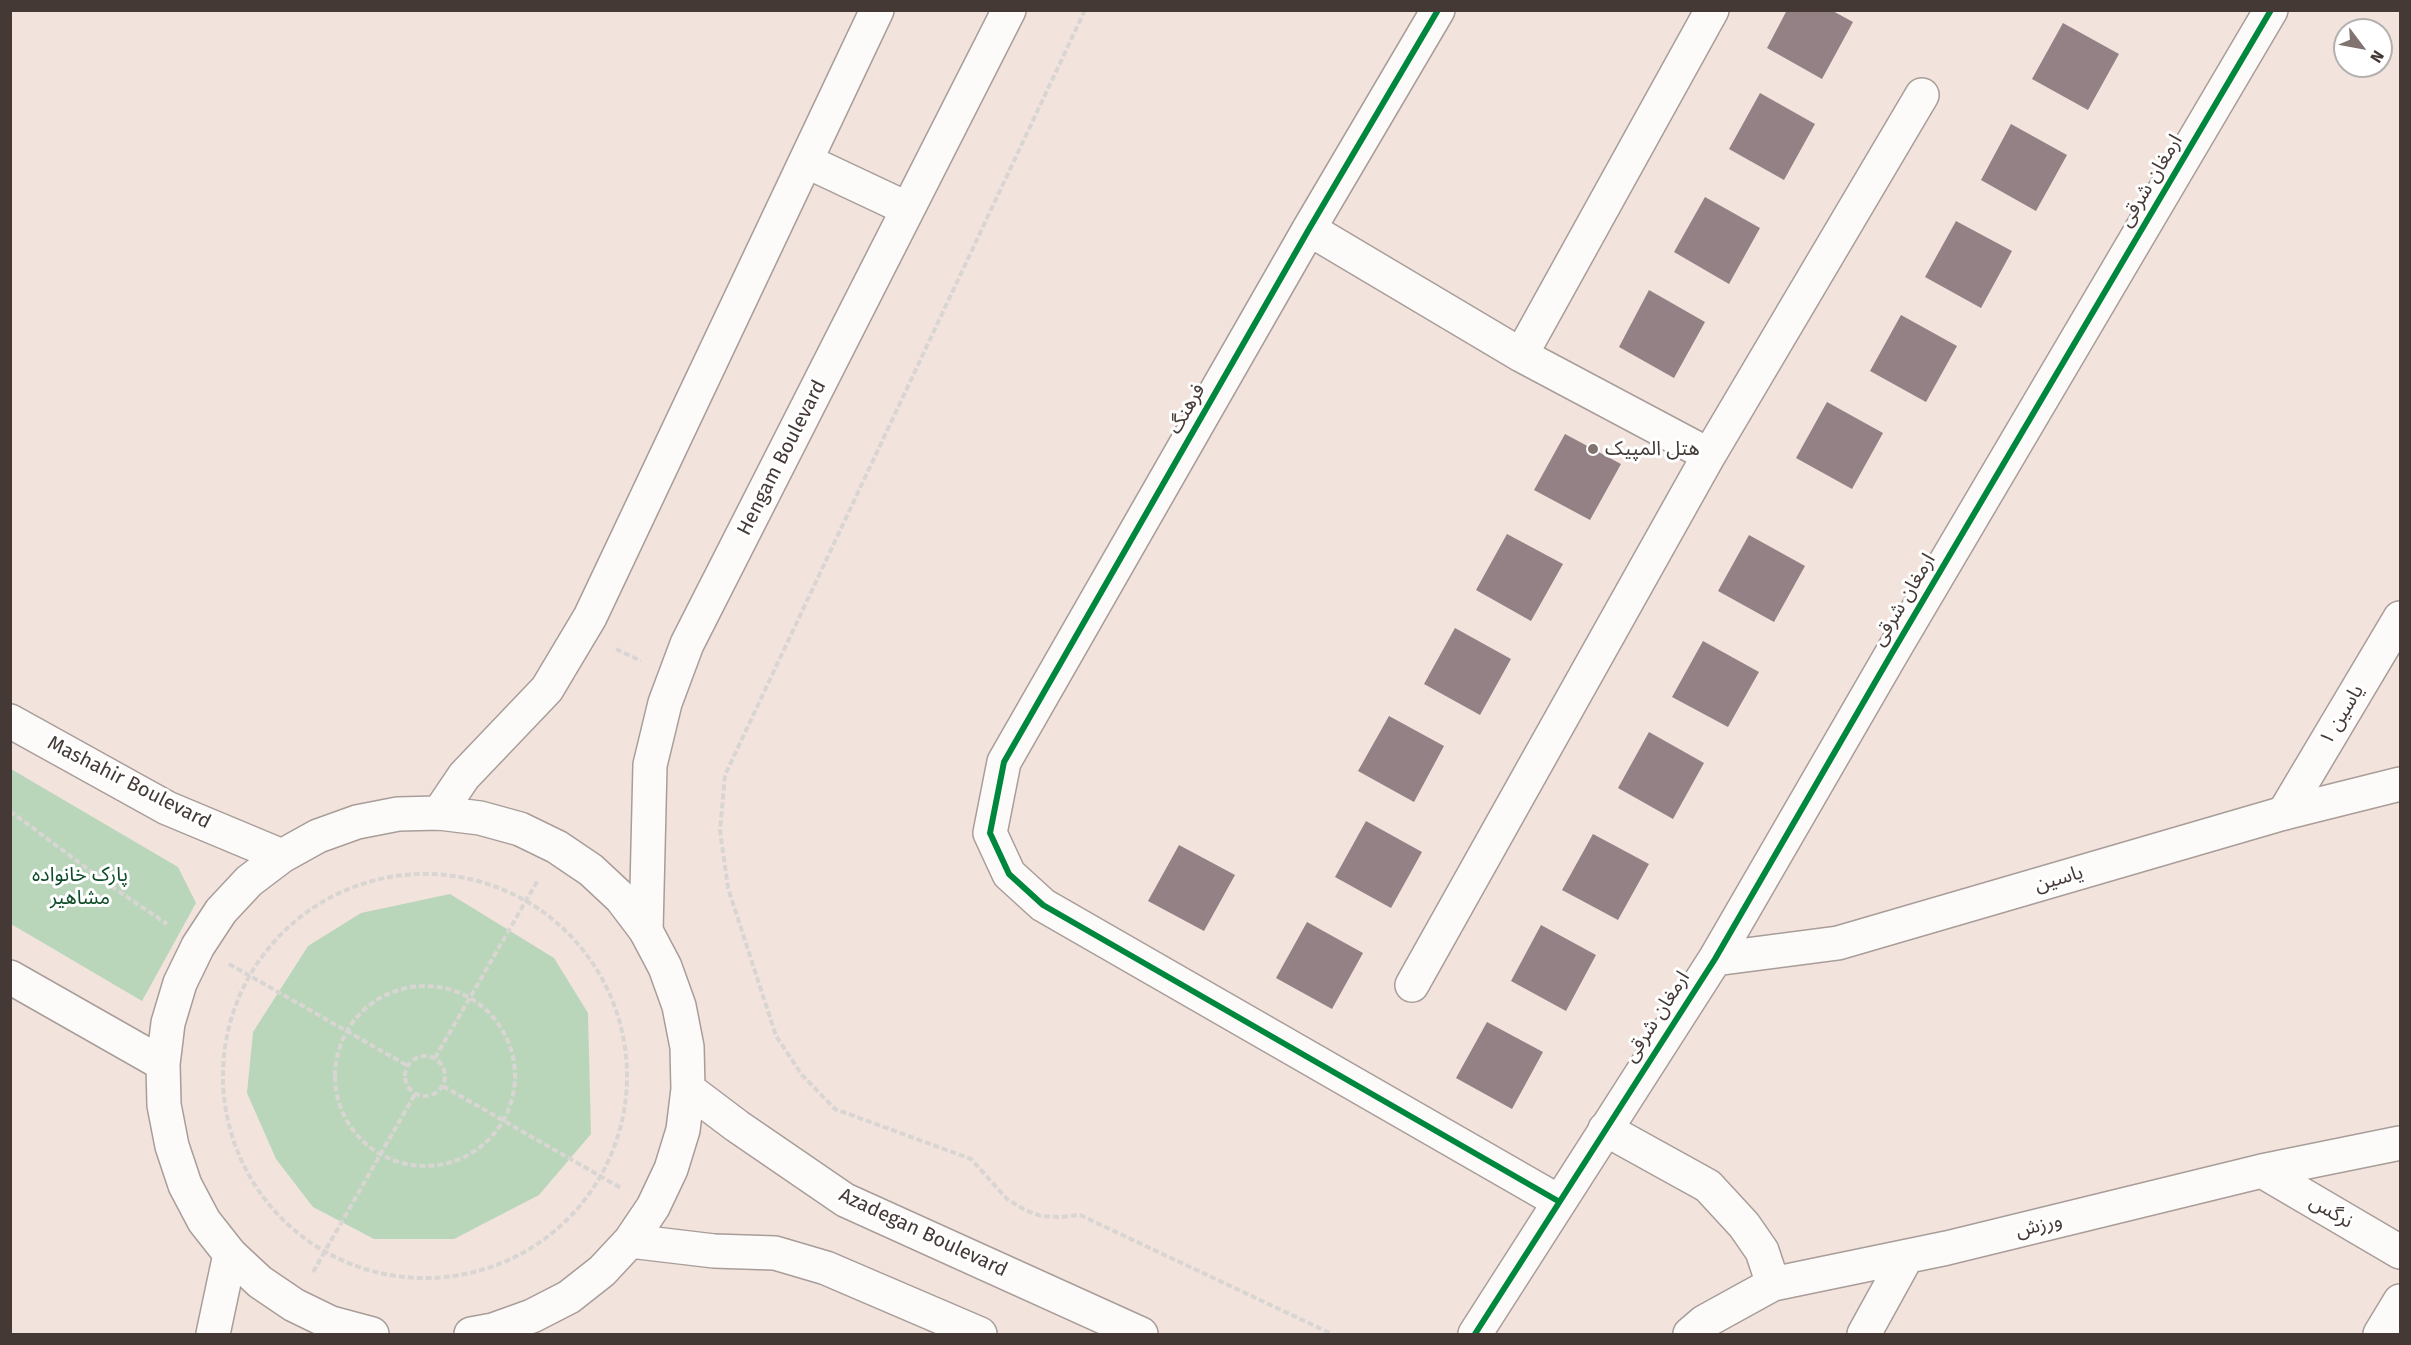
<!DOCTYPE html>
<meta charset="utf-8">
<style>
body{margin:0}
#map{position:relative;width:2411px;height:1345px;overflow:hidden;background:#f2e3dd;font-family:"Fira Sans",sans-serif}
canvas{display:block}
.frame{position:absolute;inset:0;border:12px solid #443935;pointer-events:none}
.north{position:absolute;left:2333px;top:18px;width:60px;height:60px;box-sizing:border-box;background:#fff;border:2px solid #b4b0ae;border-radius:50%;rotate:122deg;font-size:16px;font-weight:700;line-height:24px;text-align:center;color:#443935}
.north::after{content:'';display:block;margin:auto;width:21px;height:27px;background:#817470;clip-path:polygon(50% 0,100% 100%,50% 72%,0 100%)}
</style>
<div id="map">
<canvas width="2411" height="1345"></canvas>
<div class="frame"></div>
<div class="north">N</div>
</div>
<script>
const context = document.querySelector('canvas').getContext('2d');
context.lineJoin = 'round';
function paint(path, color) { context.fillStyle = color; context.fill(path, 'evenodd'); }
const toPath = rows => new Path2D(rows.map(r => 'M' + r).join(''));
function trace(path, color, width, dash) { context.strokeStyle = color; context.lineWidth = width; context.lineCap = dash ? 'butt' : 'round'; context.setLineDash(dash || []); context.stroke(path); }
function write(font, color, halo, rows, align = 'center') {
  context.font = font + ' "Fira Sans","Noto Sans Arabic",sans-serif'; context.lineWidth = 6; context.setLineDash([]); context.textBaseline = 'middle'; context.strokeStyle = halo; context.fillStyle = color; for (const [text, x, y, turn = 0] of rows) {
    context.save(); context.translate(x, y); context.rotate((+turn || 0) * Math.PI / 180); context.textAlign = isNaN(turn) ? turn : align; if (halo) context.strokeText(text, 0, 0); context.fillText(text, 0, 0); context.restore();
  }
}
paint(toPath([
 [11,769,178,867,196,903,142,1001,11,924],
 [450,894,554,958,588,1013,591,1134,539,1195,454,1239,374,1239,313,1207,276,1159,247,1093,253,1032,308,946,361,913]
]), '#bad6ba');
paint(toPath([
 [1787,10,1831,10,1853,22,1822,79,1767,48],
 [2063,23,2119,54,2088,110,2032,79],
 [1760,93,1815,124,1784,180,1729,149],
 [2011,124,2067,155,2036,211,1981,180],
 [1705,197,1760,228,1729,284,1674,252],
 [1956,221,2012,251,1981,308,1925,277],
 [1649,290,1705,322,1674,378,1619,347],
 [1901,315,1957,346,1926,402,1870,371],
 [1827,402,1883,433,1852,489,1796,458],
 [1565,434,1621,464,1590,520,1534,490],
 [1507,534,1563,564,1531,621,1476,590],
 [1749,535,1805,566,1774,622,1718,591],
 [1455,628,1511,659,1480,715,1424,684],
 [1703,641,1759,672,1728,727,1672,697],
 [1389,716,1444,746,1414,802,1358,771],
 [1649,732,1704,763,1673,819,1618,788],
 [1366,821,1422,852,1391,908,1335,877],
 [1593,834,1649,864,1618,920,1562,890],
 [1179,845,1235,875,1204,931,1148,901],
 [1307,922,1363,953,1332,1009,1276,978],
 [1541,925,1596,955,1566,1011,1511,981],
 [1487,1022,1543,1052,1512,1109,1456,1078]
]), '#948186');
const street = toPath([
 [1438,10,1309,229,1004,762,990,833,1009,874,1043,905,1558,1201],
 [1309,229,1521,355,1709,455],
 [1521,355,1712,10],
 [2284,813,2400,618],
 [1412,985,1709,455,1922,95],
 [1605,1129,1708,1186,1744,1225,1762,1251,1773,1284],
 [2262,1171,2400,1252],
 [1690,1334,1704,1322,1773,1284,1947,1248,2262,1171,2400,1143],
 [1864,1334,1907,1256],
 [2380,1334,2400,1301]
]);
const secondary = toPath([
 [806,161,908,209],
 [439,813,464,776,547,689,590,617,877,10],
 [646,931,650,765,665,703,687,644,1009,10],
 [1715,959,1838,943,2284,813,2400,784],
 [213,1334,230,1254],
 [1475,1334,1715,959,1892,653,2271,10]
]);
const primary = toPath([
 [10,721,167,808,282,856],
 [10,977,163,1064],
 [688,1089,737,1126,845,1200,1141,1334],
 [630,1241,714,1251,775,1253,826,1268,980,1334],
 [372,1334,331,1323,294,1305,260,1282,230,1254,204,1221,185,1185,172,1146,164,1105,163,1064,168,1023,180,983,198,946,221,911,249,881,282,856,318,836,357,822,398,814,439,813,480,818,520,829,557,847,591,870,621,898,646,931,665,967,679,1006,687,1047,688,1089,683,1130,671,1169,653,1207,630,1241,602,1271,569,1297,532,1316,493,1330,471,1334]
]);
trace(street, '#a89d99', 36);
trace(secondary, '#a89d99', 36);
trace(primary, '#a89d99', 36);
trace(toPath([
 [1085,10,725,775,720,831,728,888,776,1036,802,1075,835,1109,971,1159,1007,1199,1025,1210,1041,1216,1061,1217,1080,1215,1332,1334],
 [616,649,641,661],
 [10,811,108,884,167,924],
 '223 1076a202 202 0 1 1 404 0a202 202 0 1 1-404 0Z',
 [229,964,408,1066],
 '335 1076a90 90 0 1 1 180 0a90 90 0 1 1-180 0Z',
 '405 1076a20 20 0 1 1 40 0a20 20 0 1 1-40 0Z',
 [435,1058,538,880],
 [443,1086,621,1188],
 [313,1272,415,1094]
]), '#d8d5d3', 4, [6, 3]);
trace(street, '#fdfbfa', 33);
trace(secondary, '#fdfbfa', 33);
trace(primary, '#fdfbfa', 33);
trace(toPath([
 [1438,10,1309,229,1004,762,990,833,1009,874,1043,905,1558,1201],
 [1475,1334,1715,959,1892,653,2271,10]
]), '#00873e', 6);
for (const [x, y, r, color] of [
 [1593,449,6,"#817470"]
]) { const dot = new Path2D(); dot.arc(x, y, r, 0, 2 * Math.PI); context.fillStyle = color; context.fill(dot); trace(dot, '#fff', 2); }
write('20px', '#443935', '#fff', [
 ["ارمغان شرقی",2151,181,-59],
 ["فرهنگ",1187,409,-60],
 ["Hengam Boulevard",782,458,-63],
 ["ارمغان شرقی",1904,600,-59],
 ["یاسین ۱",2342,715,-59],
 ["Mashahir Boulevard",129,783,27],
 ["یاسین",2059,879,-16],
 ["ارمغان شرقی",1657,1017,-57],
 ["نرگس",2331,1212,30],
 ["ورزش",2039,1226,-14],
 ["Azadegan Boulevard",923,1233,25]
]);
write('20px', '#443935', '#fff', [
 ["هتل المپیک",1605,449]
], 'left');
write('20px', '#0e4b27', '#fff', [
 ["پارک خانواده",80,875],
 ["مشاهیر",80,898]
]);
</script>
